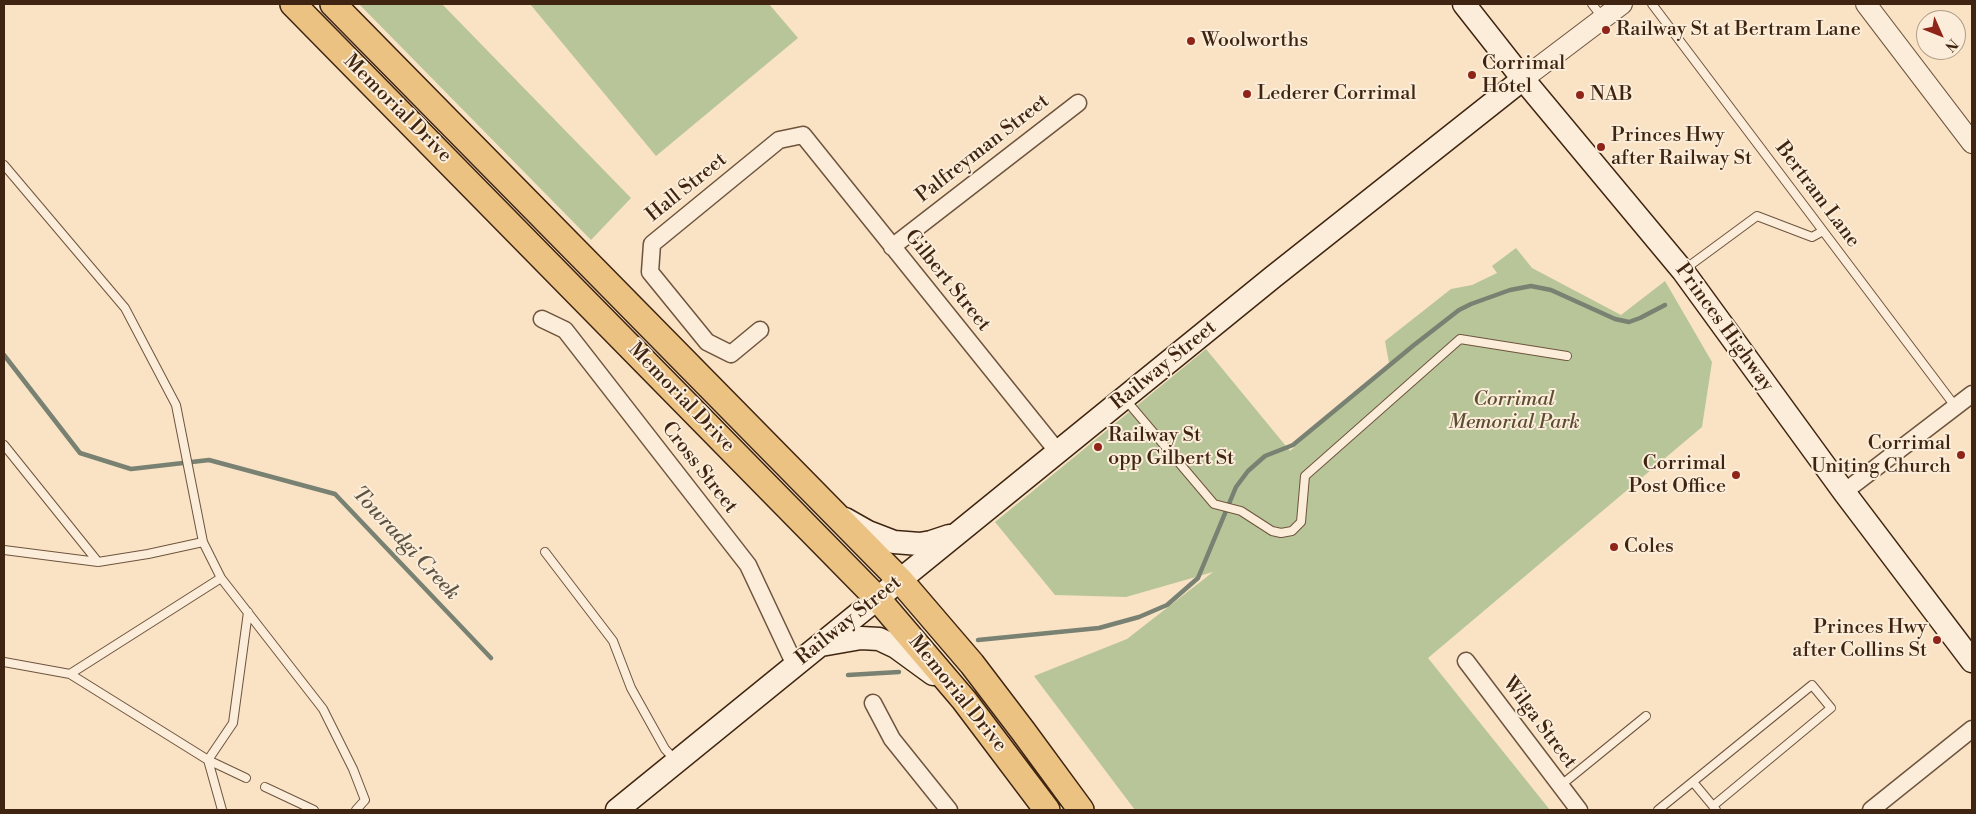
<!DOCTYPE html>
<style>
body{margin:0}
#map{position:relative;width:1976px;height:814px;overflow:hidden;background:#f9e3c4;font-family:"Libre Bodoni",serif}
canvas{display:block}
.frame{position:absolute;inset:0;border:5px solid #3f2511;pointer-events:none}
.north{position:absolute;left:1916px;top:10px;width:50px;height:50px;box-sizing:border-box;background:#fbedd9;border:1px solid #b09d89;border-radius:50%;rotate:134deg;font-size:14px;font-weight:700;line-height:20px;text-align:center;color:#3f2511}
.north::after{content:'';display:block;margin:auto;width:18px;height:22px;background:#8f2418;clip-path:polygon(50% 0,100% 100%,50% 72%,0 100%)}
</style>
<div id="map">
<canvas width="1976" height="814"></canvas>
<div class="frame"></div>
<div class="north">N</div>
</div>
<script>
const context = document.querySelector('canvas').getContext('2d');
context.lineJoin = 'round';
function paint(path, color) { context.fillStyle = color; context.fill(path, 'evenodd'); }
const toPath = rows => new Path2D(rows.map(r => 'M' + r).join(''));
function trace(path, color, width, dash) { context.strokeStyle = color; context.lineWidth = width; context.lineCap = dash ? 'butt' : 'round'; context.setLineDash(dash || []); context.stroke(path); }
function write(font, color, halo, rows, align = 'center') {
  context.font = font + ' "Libre Bodoni",serif'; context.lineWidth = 4; context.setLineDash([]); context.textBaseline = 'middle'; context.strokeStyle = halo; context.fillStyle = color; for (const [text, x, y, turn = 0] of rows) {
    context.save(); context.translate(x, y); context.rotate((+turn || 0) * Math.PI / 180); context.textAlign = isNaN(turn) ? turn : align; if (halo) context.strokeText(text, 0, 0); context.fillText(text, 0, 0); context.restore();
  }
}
paint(toPath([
 [359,4,442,4,631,198,591,240],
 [530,4,769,4,798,38,656,156],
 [1516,248,1532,268,1621,315,1665,281,1712,362,1702,427,1428,658,1550,810,1135,810,1034,676,1127,639,1213,572,1126,597,1055,595,995,522,1206,349,1290,451,1389,363,1385,341,1451,289,1472,285,1497,273,1492,266]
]), '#b8c599');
trace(toPath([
 [4,355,80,453,131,469,209,460,335,494,491,658],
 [978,640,1099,628,1139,617,1167,605,1198,578,1236,487,1248,471,1265,456,1293,445,1414,345,1459,310,1471,304,1510,290,1531,286,1551,290,1615,319,1629,322,1640,318,1665,305],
 [848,675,899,672]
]), '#788172', 4.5);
const service = toPath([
 [1592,4,1602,17],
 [1652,4,1955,406],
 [4,165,125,308,176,405,203,542],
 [1685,269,1757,216,1812,237,1823,231],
 [1125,399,1214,504,1241,511,1272,531,1281,533,1292,531,1301,522,1305,476,1460,339,1567,356],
 [4,445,98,562],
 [4,550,98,562,148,554,203,542,221,578,70,674],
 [545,552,613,641,631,688,665,749,676,761],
 [221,578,323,709,353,769,365,800,356,810],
 [4,662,70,674,208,760,222,810],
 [246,778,208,760,233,723,248,612],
 [1693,782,1713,806],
 [1560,786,1646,716],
 [265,787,314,810],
 [1658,810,1812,685,1831,708,1713,806,1716,810]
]);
const minor = toPath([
 [892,247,1078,103],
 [542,319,565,330,748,565,795,665],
 [760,330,731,354,707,342,650,272,652,244,779,140,803,135,1058,452],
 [1844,492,1972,394],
 [1466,661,1579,810],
 [873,703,892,739,949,810],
 [1871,810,1972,729]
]);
const tertiary = toPath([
 [1866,4,1972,143],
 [1523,79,1622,4]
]);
const secondary = toPath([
 [1464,4,1523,79,1683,271,1844,492,1972,661],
 [845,519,868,532,894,542,920,544,931,542,949,536],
 [821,645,861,638,879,639,896,647,933,674],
 [617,810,1273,277,1523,79]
]);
const primary = toPath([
 [293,4,877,598,964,700,1047,810],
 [333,4,900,580,972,664,1023,731,1081,810]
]);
trace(service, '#6e543e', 10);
trace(minor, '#6e543e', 19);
trace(tertiary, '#6e543e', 22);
trace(secondary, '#3f2511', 25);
trace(primary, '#3f2511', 28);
trace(service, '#fbedd9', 8);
trace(minor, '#fbedd9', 16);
trace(tertiary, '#fbedd9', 20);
trace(secondary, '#fbedd9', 22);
trace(primary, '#ecc282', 25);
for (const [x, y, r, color] of [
 [1606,30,5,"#8f2418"],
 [1191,41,5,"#8f2418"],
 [1472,75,5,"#8f2418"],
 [1247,94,5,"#8f2418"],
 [1580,95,5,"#8f2418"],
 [1601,147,5,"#8f2418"],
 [1098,447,5,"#8f2418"],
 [1961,455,5,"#8f2418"],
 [1736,475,5,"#8f2418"],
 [1614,547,5,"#8f2418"],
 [1937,640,5,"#8f2418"]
]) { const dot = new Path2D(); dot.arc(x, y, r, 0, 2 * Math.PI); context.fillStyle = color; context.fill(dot); trace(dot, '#fbedd9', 2); }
write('20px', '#3f2511', '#fbedd9', [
 ["Railway St at Bertram Lane",1616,30],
 ["Woolworths",1201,41],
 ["Corrimal",1482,64],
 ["Hotel",1482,87],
 ["Lederer Corrimal",1257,94],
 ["NAB",1590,95],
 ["Princes Hwy",1611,136],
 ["after Railway St",1611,159],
 ["Railway St",1108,436],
 ["opp Gilbert St",1108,459],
 ["Corrimal",1951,444,"right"],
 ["Uniting Church",1951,467,"right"],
 ["Corrimal",1726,464,"right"],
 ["Post Office",1726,487,"right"],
 ["Coles",1624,547],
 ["Princes Hwy",1927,628,"right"],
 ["after Collins St",1927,651,"right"]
], 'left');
write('20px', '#3f2511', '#fbedd9', [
 ["Memorial Drive",397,109,45],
 ["Palfreyman Street",983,149,-38],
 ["Hall Street",687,188,-39],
 ["Bertram Lane",1817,195,53],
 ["Gilbert Street",947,281,51],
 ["Princes Highway",1724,328,54],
 ["Railway Street",1164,366,-39],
 ["Memorial Drive",681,398,46],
 ["Cross Street",699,468,52],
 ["Railway Street",849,621,-39],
 ["Memorial Drive",957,694,51],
 ["Wilga Street",1539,723,53]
]);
write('italic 20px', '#5d4d33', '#fbedd9', [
 ["Corrimal",1514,400],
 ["Memorial Park",1514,423]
]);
write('italic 21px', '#5c5342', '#fbedd9', [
 ["Towradgi Creek",405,544,47]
]);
</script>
